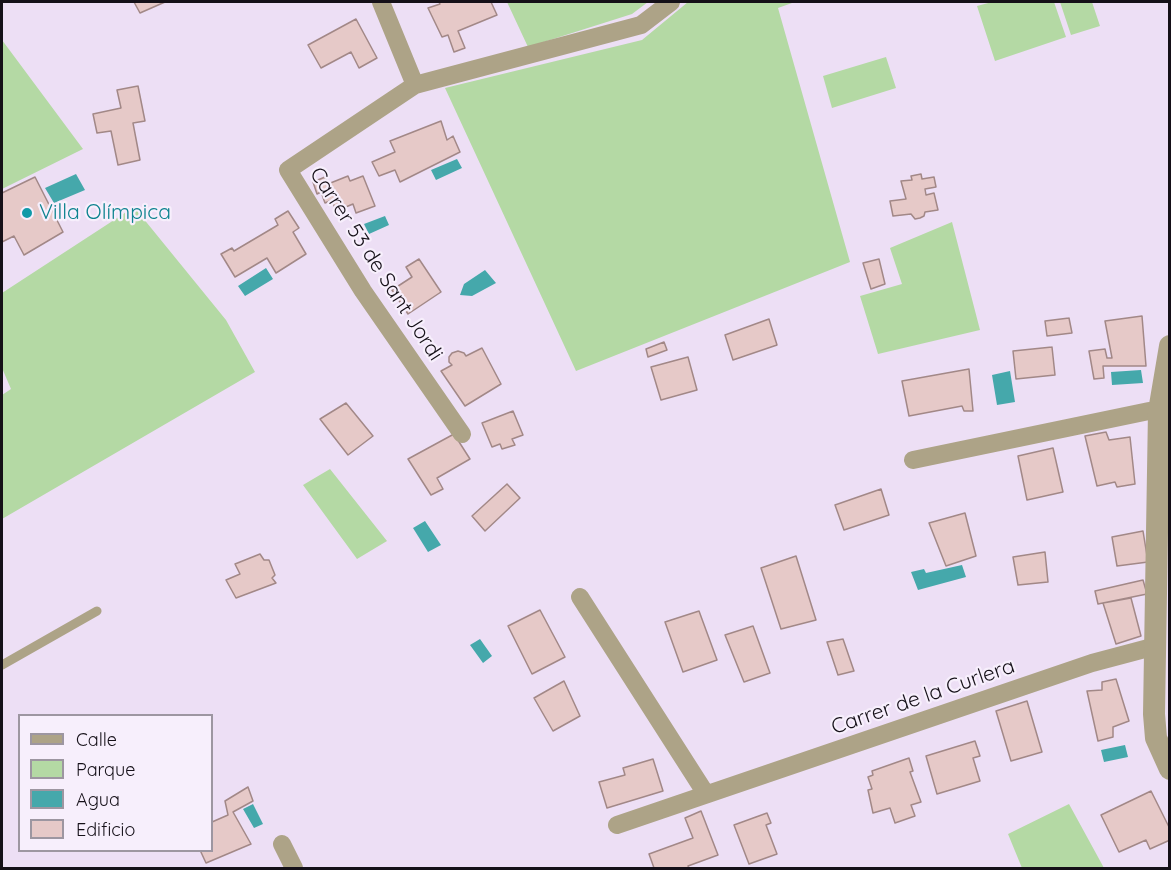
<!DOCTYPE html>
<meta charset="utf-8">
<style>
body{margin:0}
#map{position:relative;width:1171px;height:870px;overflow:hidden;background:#eddff5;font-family:Quicksand,sans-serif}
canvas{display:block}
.frame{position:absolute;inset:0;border:3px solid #151018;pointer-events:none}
.legend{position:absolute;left:18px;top:714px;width:195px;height:138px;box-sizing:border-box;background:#f7effc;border:2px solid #9d96a1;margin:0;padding:8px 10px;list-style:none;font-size:18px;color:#151018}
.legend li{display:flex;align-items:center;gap:12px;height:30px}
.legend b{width:30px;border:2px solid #9d96a1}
</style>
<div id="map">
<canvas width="1171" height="870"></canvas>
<div class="frame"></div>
<ul class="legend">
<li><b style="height:8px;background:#ada387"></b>Calle</li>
<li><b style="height:16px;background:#b4d9a4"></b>Parque</li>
<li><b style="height:16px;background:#45a8ab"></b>Agua</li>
<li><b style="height:16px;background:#e6c9c8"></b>Edificio</li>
</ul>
</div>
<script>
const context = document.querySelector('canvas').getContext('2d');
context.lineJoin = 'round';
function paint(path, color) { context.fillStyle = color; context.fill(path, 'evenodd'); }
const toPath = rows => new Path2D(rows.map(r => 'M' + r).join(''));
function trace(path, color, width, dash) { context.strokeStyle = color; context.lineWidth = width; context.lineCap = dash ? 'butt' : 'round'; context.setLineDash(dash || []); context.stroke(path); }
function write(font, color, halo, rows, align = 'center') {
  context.font = font + ' Quicksand,sans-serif'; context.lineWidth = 4.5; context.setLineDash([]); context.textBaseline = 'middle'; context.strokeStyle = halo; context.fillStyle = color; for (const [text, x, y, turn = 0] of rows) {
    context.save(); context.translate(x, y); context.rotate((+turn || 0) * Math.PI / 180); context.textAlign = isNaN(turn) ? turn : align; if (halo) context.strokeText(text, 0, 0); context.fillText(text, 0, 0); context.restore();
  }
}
paint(toPath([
 [507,2,648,2,632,14,528,47],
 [688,2,791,2,792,3,778,8,850,262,576,371,445,88,642,40],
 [992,2,1054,2,1066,37,995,61,977,6],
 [1060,2,1092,2,1100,26,1071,35],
 [2,40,83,149,2,189],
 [886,57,896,88,832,108,823,76],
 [134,207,226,320,255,372,2,519,2,395,11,389,2,368,2,293],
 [952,222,980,330,878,354,860,296,902,284,890,248],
 [330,469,387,541,357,559,303,485],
 [1069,804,1104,868,1022,868,1008,834]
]), '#b4d9a4');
paint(toPath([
 [457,159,462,168,436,180,431,170],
 [76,174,85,190,54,203,45,188],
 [385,216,389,225,369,234,364,224],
 [266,268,273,279,245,296,238,286],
 [485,270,496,283,472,296,460,295,464,284],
 [1141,370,1143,383,1112,385,1111,372],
 [1010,371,1015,402,997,405,992,375],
 [425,521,441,545,428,552,413,528],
 [962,565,966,577,918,590,911,572,924,569,926,573],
 [480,639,492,656,483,663,470,645],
 [1125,745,1128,757,1104,762,1101,750],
 [253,804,263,824,254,828,243,809]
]), '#45a8ab');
const building = toPath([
 [134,2,165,2,140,13,134,2],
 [439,2,491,2,497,15,458,31,465,48,454,52,448,35,442,37,428,8,440,4,439,2],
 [356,19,377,58,359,68,351,52,321,68,308,45,356,19],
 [138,86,145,121,133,123,140,160,118,165,111,131,97,133,93,114,121,108,117,90,138,86],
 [441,121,447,140,453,136,460,152,400,182,395,170,379,176,372,162,395,152,390,141,441,121],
 [921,174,922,179,934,177,936,187,925,189,926,195,934,193,938,210,925,212,924,216,920,218,915,219,911,214,893,216,890,201,906,199,901,181,912,180,911,176,921,174],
 [348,176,350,181,363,176,375,206,356,213,353,204,336,211,332,200,325,203,321,192,317,194,313,182,325,177,328,184,348,176],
 [35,177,63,232,24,255,14,236,2,242,2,193,35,177],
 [288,211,299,228,293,232,306,254,276,273,267,258,235,277,221,254,232,248,234,251,278,225,275,219,288,211],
 [419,259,441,292,408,314,392,290,412,277,406,267,419,259],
 [879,259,885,284,871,289,863,263,879,259],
 [1142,316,1146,366,1103,366,1104,378,1094,379,1089,351,1105,349,1107,358,1112,358,1105,321,1142,316],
 [1069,318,1072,333,1047,336,1045,321,1069,318],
 [769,319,777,345,733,360,725,335,769,319],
 [664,342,667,350,648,357,646,349,664,342],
 [1052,347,1055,375,1016,379,1013,351,1052,347],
 [482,348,501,384,465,406,441,371,452,365,449,362,449,357,452,353,458,351,464,353,466,356,482,348],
 [688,357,697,390,661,400,651,367,688,357],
 [969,369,973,411,964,411,962,406,909,416,902,381,969,369],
 [346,403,373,436,348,455,320,419,346,403],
 [513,411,523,435,512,439,515,445,502,449,500,444,492,447,482,423,513,411],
 [1106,432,1109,440,1130,437,1135,484,1117,487,1115,482,1097,486,1085,436,1106,432],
 [454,434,470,459,437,478,443,489,431,495,408,459,454,434],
 [1053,448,1063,492,1027,500,1018,456,1053,448],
 [507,484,520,498,485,531,472,516,507,484],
 [881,489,889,515,844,530,835,505,881,489],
 [965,513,976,556,946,566,929,523,965,513],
 [1143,531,1148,562,1117,566,1112,537,1143,531],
 [1045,552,1048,582,1018,585,1013,557,1045,552],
 [260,554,264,560,269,560,275,575,272,578,276,583,236,598,226,580,240,574,235,564,260,554],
 [796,556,816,620,781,629,761,568,796,556],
 [1143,580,1147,594,1098,604,1095,591,1143,580],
 [1131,598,1141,636,1116,644,1103,603,1131,598],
 [540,610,565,657,532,674,508,626,540,610],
 [699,611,717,660,683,672,665,622,699,611],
 [753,626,770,673,744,682,725,635,753,626],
 [843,639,854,671,838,675,827,642,843,639],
 [1116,679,1129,721,1113,727,1113,737,1098,741,1087,691,1102,690,1102,682,1116,679],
 [564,681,580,716,553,731,534,698,564,681],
 [1027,701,1042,752,1011,761,996,711,1027,701],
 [975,741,980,756,973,758,980,781,937,794,926,756,975,741],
 [909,758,913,771,910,772,921,802,911,805,915,816,895,823,890,808,873,813,868,790,872,789,868,777,873,775,872,771,909,758],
 [653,759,663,791,607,808,599,782,625,775,623,768,653,759],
 [248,787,253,801,233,812,251,844,206,863,200,850,212,850,212,822,228,815,225,801,248,787],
 [1151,791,1170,829,1170,840,1150,849,1146,840,1119,852,1101,815,1151,791],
 [701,811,718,855,688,866,689,868,654,868,649,854,693,838,685,818,701,811],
 [767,813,771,823,766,825,777,854,749,864,734,825,767,813]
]);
paint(building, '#e6c9c8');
trace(building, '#a28887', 1.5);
trace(toPath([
 [2,665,97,611]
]), '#ada387', 9);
trace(toPath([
 [381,2,415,85],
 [462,434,363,291,288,170,415,85,641,25,671,2],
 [913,460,1149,411,1159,411],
 [580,597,706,794],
 [617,825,1092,663,1156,646],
 [282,844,294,868]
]), '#ada387', 18);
trace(toPath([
 [1170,346,1159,411,1154,714,1156,738,1170,769]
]), '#ada387', 22);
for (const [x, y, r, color] of [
 [27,213,6,"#0f9aa8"]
]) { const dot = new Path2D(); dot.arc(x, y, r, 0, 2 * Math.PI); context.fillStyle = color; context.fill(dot); trace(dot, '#f7effc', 2); }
write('21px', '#0d838f', '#f7effc', [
 ["Villa Olímpica",39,213]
], 'left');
write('21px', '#151018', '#f7effc', [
 ["Carrer 53 de Sant Jordi",376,264,57],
 ["Carrer de la Curlera",923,697,-19]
]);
</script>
